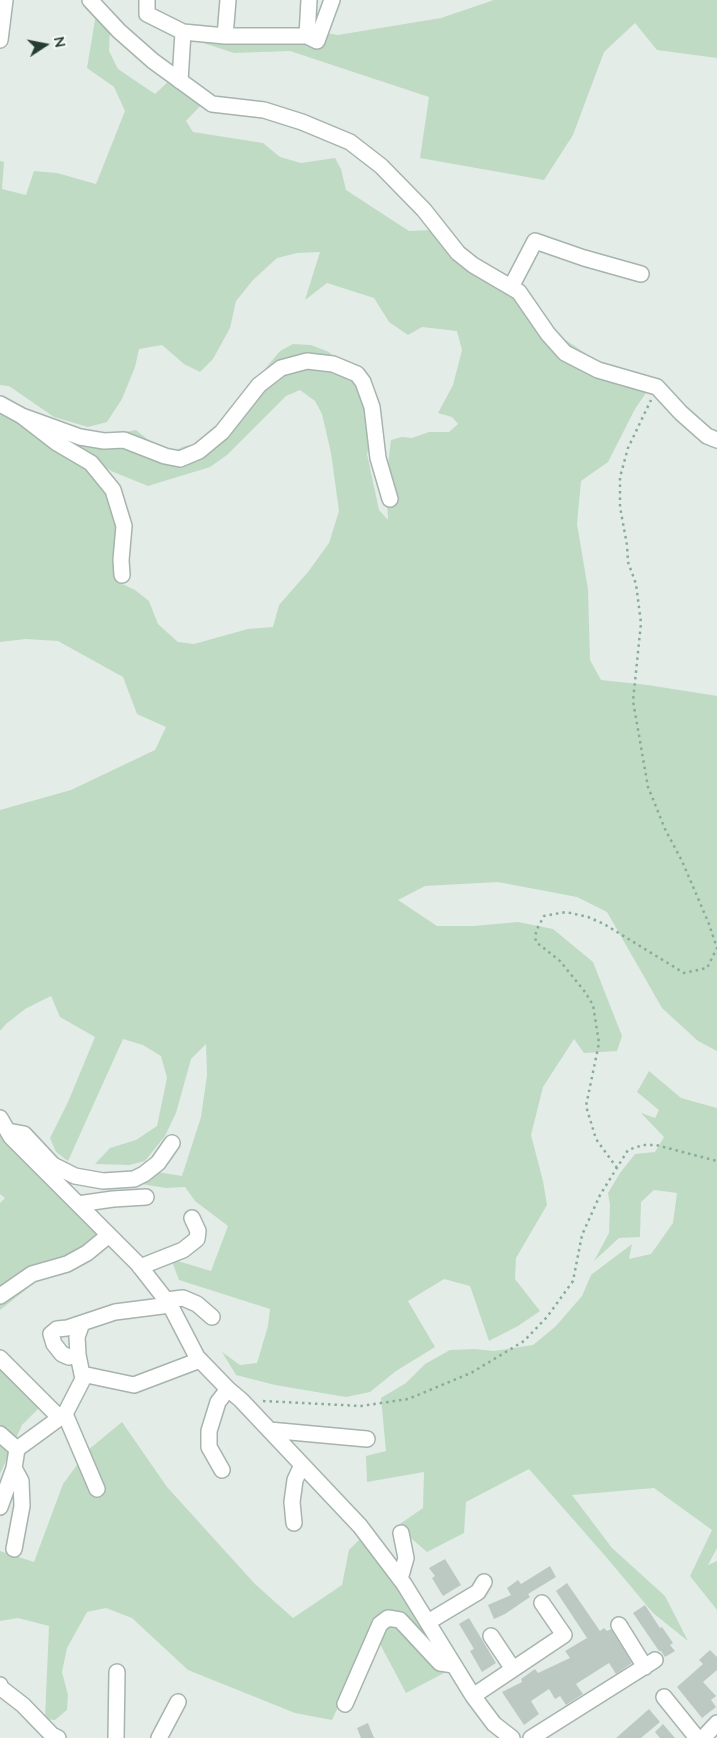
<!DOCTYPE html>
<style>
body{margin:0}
#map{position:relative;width:717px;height:1738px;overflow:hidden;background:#e4ece8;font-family:Lato,sans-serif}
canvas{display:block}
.north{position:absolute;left:20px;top:20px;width:50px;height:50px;-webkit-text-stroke:4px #f4f9f6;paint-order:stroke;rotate:79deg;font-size:14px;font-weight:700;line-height:20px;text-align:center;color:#253c34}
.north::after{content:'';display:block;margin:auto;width:18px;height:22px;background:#253c34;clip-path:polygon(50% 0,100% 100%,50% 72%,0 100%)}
</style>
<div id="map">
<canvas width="717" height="1738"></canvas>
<div class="north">N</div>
</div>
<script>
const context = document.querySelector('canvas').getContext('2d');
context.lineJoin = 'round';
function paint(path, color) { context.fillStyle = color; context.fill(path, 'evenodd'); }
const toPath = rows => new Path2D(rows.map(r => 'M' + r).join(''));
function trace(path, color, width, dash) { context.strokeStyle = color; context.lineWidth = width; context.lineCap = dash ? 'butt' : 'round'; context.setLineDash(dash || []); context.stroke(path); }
paint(toPath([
 [494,0,717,0,717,58,657,50,635,23,604,52,573,135,544,180,420,158,429,97,290,51,234,53,188,38,197,27,295,28,338,35,441,18],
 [96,14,110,28,109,51,118,69,155,94,171,79,204,102,186,121,193,132,263,143,280,157,301,163,335,158,341,169,346,190,409,231,431,230,443,248,538,311,561,337,624,379,648,390,635,409,608,462,581,481,577,524,588,589,590,660,601,680,648,685,717,696,717,1051,698,1041,662,1008,607,912,577,897,498,882,425,886,398,900,437,926,473,926,518,922,553,929,593,962,622,1036,617,1051,584,1053,574,1039,543,1087,531,1135,543,1181,547,1205,516,1258,515,1279,540,1311,518,1326,489,1341,470,1286,444,1279,408,1301,435,1347,396,1371,370,1392,346,1397,275,1385,236,1375,222,1352,240,1365,257,1363,268,1326,270,1309,179,1280,171,1259,211,1271,228,1226,195,1201,185,1187,166,1188,105,1178,151,1171,182,1176,201,1117,207,1075,206,1044,191,1059,176,1113,165,1136,145,1161,129,1165,95,1164,110,1148,136,1140,157,1126,167,1078,161,1056,143,1045,123,1039,68,1161,56,1152,50,1138,68,1102,95,1037,60,1017,51,996,25,1009,6,1024,0,1031,0,810,71,790,155,750,166,727,137,714,123,677,58,641,26,639,0,642,0,411,90,466,106,486,121,529,118,582,135,590,149,601,158,624,178,642,194,644,248,629,273,627,279,605,308,572,329,543,339,511,331,453,322,414,315,401,300,390,286,396,227,455,210,467,148,486,111,471,45,427,105,436,136,430,166,454,185,446,203,443,280,351,293,344,311,345,329,352,369,390,374,432,367,454,379,510,388,520,386,480,391,440,402,437,412,438,429,432,449,432,458,424,452,417,438,413,453,385,462,350,457,331,422,327,408,335,389,322,374,298,327,283,305,300,320,252,297,253,277,258,253,280,236,301,230,328,213,359,200,372,184,364,162,345,139,349,135,367,122,399,107,422,88,427,54,417,9,386,0,385,0,161,4,162,2,189,26,195,34,171,57,173,96,184,125,111,114,87,87,68],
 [649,1071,681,1098,717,1108,717,1548,708,1565,717,1561,717,1610,690,1576,712,1530,654,1488,572,1495,612,1548,665,1596,688,1641,653,1613,607,1558,529,1469,466,1502,464,1533,427,1552,397,1526,423,1508,424,1472,367,1482,366,1456,386,1451,381,1398,406,1383,425,1364,450,1350,475,1349,494,1351,533,1345,555,1327,582,1296,591,1275,632,1244,629,1259,651,1254,673,1223,677,1193,654,1190,641,1202,640,1237,619,1238,594,1261,609,1233,610,1205,608,1193,620,1173,635,1154,655,1152,664,1137,641,1113,655,1118,659,1110,637,1092],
 [0,1125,113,1244,52,1269,0,1310,0,1203,5,1198,0,1194],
 [0,1361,49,1398,22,1425,0,1474],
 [122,1422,167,1487,255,1584,293,1618,342,1585,349,1550,361,1538,425,1623,431,1654,444,1673,406,1693,380,1644,357,1667,332,1720,295,1713,188,1670,132,1618,106,1608,87,1612,67,1648,62,1672,68,1695,67,1710,55,1720,45,1719,49,1626,18,1618,0,1621,0,1551,34,1562,63,1484,88,1450]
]), '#bfdbc4');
paint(toPath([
 [445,1559,461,1585,443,1596,432,1578,435,1576,429,1568],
 [550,1566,556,1577,528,1594,530,1597,505,1614,494,1619,488,1605,511,1595,507,1588,518,1580,521,1584],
 [567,1583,600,1631,604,1628,607,1631,611,1629,632,1663,616,1674,609,1663,576,1684,583,1694,566,1705,560,1696,555,1699,549,1689,531,1701,539,1714,524,1725,502,1692,522,1682,521,1679,535,1669,538,1673,570,1658,565,1651,587,1638,556,1591],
 [645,1605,660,1628,662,1627,673,1643,670,1645,675,1651,665,1657,661,1651,659,1651,633,1613],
 [469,1618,496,1663,482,1672,470,1651,474,1649,459,1624],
 [710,1650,717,1657,717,1670,703,1682,716,1696,711,1700,716,1707,702,1718,677,1687,703,1664,699,1660],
 [649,1709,660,1722,641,1738,616,1738],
 [368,1723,374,1738,361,1738,357,1728],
 [663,1724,675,1738,660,1738,655,1732]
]), '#bcc9c3');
const minor = toPath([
 [90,0,119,31,153,61,212,104,264,110,302,122,350,142,381,166,424,210,458,253,473,265,519,292,548,334,565,353,598,370,657,387,681,413,707,436,717,440],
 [147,0,147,14,183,32,225,36,307,36,309,0],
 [225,36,228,0],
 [307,36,317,41,332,0],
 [0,40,5,0],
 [180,81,183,32],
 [511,287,535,241,584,258,641,274],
 [0,404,22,416,57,443,91,463,113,490,124,526,121,560,122,575],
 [22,416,80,437,104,441,124,440,165,456,180,459,199,451,222,432,259,385,281,368,307,361,333,364,357,374,363,382,372,407,378,458,390,499],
 [0,1118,11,1137,138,1264,170,1305,197,1357,228,1389,241,1400,360,1526,404,1584,473,1696,494,1724,512,1738],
 [8,1131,24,1134,53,1165,75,1176,103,1181,134,1179,144,1174,158,1163,172,1143],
 [78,1204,113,1199,146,1197],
 [140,1267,183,1250,197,1239,198,1231,192,1218],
 [0,1296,32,1274,67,1264,87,1253,109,1235],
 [166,1300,183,1298,197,1304,212,1317],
 [78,1355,69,1357,62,1354,54,1344,51,1334,57,1329,67,1328,82,1323],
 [0,1358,60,1418],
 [82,1374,134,1385,200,1360],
 [65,1414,97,1489],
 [269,1430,367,1439],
 [0,1434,17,1449],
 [14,1468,21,1481,22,1506,14,1549],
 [222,1470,209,1447,209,1431,218,1402,228,1389],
 [0,1507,14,1468,17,1449,65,1414,83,1379,78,1355,77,1337,82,1323,115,1312,170,1305],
 [294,1523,292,1502,295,1480,302,1465],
 [400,1579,406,1558,401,1533],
 [428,1622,478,1592,484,1582],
 [619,1625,645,1667],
 [491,1636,513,1669],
 [0,1685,1,1688,23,1705,52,1735,58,1738],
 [473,1696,564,1635,542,1603],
 [664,1697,697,1738],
 [345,1704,380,1624,388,1618,400,1620,440,1663,454,1665],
 [116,1738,117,1672],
 [159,1738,178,1702],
 [531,1738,655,1660],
 [703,1738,717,1723]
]);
trace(minor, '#a7b4ae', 18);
trace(toPath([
 [617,1168,596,1139,586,1106,599,1043,593,1005,585,992,560,961,536,942,535,936,538,927,544,916,566,912,588,917,604,924,684,973,707,968,717,948,709,924,682,861,665,829,648,787,633,701,641,623,636,584,628,562,627,545,620,507,620,477,628,448,651,400],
 [263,1401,361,1406,408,1399,471,1373,524,1341,547,1317,573,1281,582,1235,600,1195,628,1150,643,1145,656,1145,717,1161]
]), '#87ac9d', 2.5, [2.5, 4]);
trace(minor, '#fff', 15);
</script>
